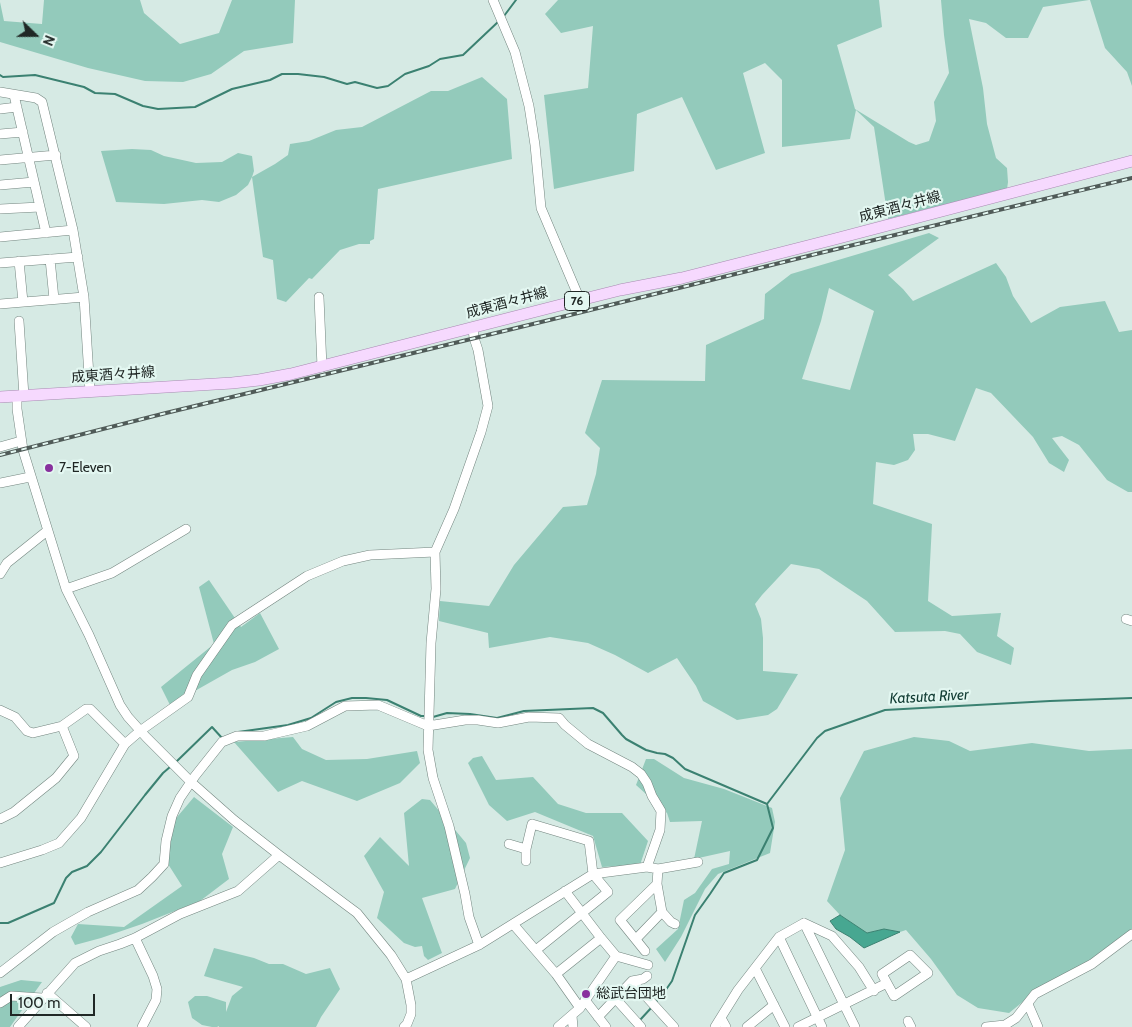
<!DOCTYPE html>
<meta charset="utf-8">
<style>
body{margin:0}
#map{position:relative;width:1132px;height:1027px;overflow:hidden;background:#d6eae4;font-family:Cabin,sans-serif}
canvas{display:block}
.north{position:absolute;left:10px;top:10px;width:50px;height:50px;-webkit-text-stroke:4px #e3f7f1;paint-order:stroke;rotate:112deg;font-size:14px;font-weight:700;line-height:20px;text-align:center;color:#202725}
.north::after{content:'';display:block;margin:auto;width:18px;height:22px;background:#202725;clip-path:polygon(50% 0,100% 100%,50% 72%,0 100%)}
.scale{position:absolute;left:10px;top:994px;width:85px;height:22px;box-sizing:border-box;border:2px solid #202725;border-top:0;padding-left:6px;font-size:15px;line-height:18px;white-space:nowrap;color:#202725;-webkit-text-stroke:4px #e3f7f1;paint-order:stroke}
</style>
<div id="map">
<canvas width="1132" height="1027"></canvas>
<div class="north">N</div>
<div class="scale">100 m</div>
</div>
<script>
const context = document.querySelector('canvas').getContext('2d');
context.lineJoin = 'round';
function paint(path, color) { context.fillStyle = color; context.fill(path, 'evenodd'); }
const toPath = rows => new Path2D(rows.map(r => 'M' + r).join(''));
function trace(path, color, width, dash) { context.strokeStyle = color; context.lineWidth = width; context.lineCap = dash ? 'butt' : 'round'; context.setLineDash(dash || []); context.stroke(path); }
function write(font, color, halo, rows, align = 'center') {
  context.font = font + ' Cabin,"Noto Sans JP",sans-serif'; context.lineWidth = 4.5; context.setLineDash([]); context.textBaseline = 'middle'; context.strokeStyle = halo; context.fillStyle = color; for (const [text, x, y, turn = 0] of rows) {
    context.save(); context.translate(x, y); context.rotate((+turn || 0) * Math.PI / 180); context.textAlign = isNaN(turn) ? turn : align; if (halo) context.strokeText(text, 0, 0); context.fillText(text, 0, 0); context.restore();
  }
}
paint(toPath([
 [44,0,140,0,144,13,180,44,219,33,232,0,295,0,293,43,244,51,211,74,183,82,145,81,88,68,0,42,0,2,4,21,42,24],
 [558,0,879,0,882,27,837,45,855,109,909,142,916,145,929,141,936,121,934,102,949,73,944,35,941,0,1089,0,1043,7,1028,38,1006,38,986,23,969,19,983,88,987,124,996,158,1007,168,1008,182,1007,189,888,219,874,127,856,110,850,139,782,147,782,80,765,63,743,73,765,153,716,170,682,97,637,114,634,171,554,189,544,95,588,88,593,26,561,33,545,14],
 [1090,0,1132,0,1132,86,1127,72,1105,48],
 [482,77,507,99,512,159,378,189,374,239,370,241,370,244,359,244,340,250,312,279,309,278,286,302,277,299,273,260,263,257,252,177,248,185,236,195,219,202,202,200,164,204,116,202,101,151,132,149,151,150,164,156,196,163,222,162,238,153,252,156,254,171,252,177,275,164,288,155,290,144,309,141,336,130,362,127,431,91,448,91],
 [929,233,939,238,888,275,903,289,913,301,996,263,1006,277,1013,296,1031,323,1060,307,1105,301,1119,332,1132,330,1132,492,1128,492,1107,480,1079,445,1062,436,1052,438,1069,460,1064,472,1049,463,1033,437,991,393,976,388,955,441,928,434,913,434,915,450,908,460,894,465,876,462,873,504,932,524,928,601,952,616,1001,613,997,636,1014,648,1011,665,977,652,960,634,945,631,895,632,867,601,819,569,791,564,762,595,755,604,761,619,763,638,763,671,798,674,777,709,768,715,737,720,703,701,696,686,677,658,648,673,615,655,588,643,550,637,489,648,488,633,439,621,440,601,489,606,514,565,563,507,587,505,596,474,600,448,585,433,602,380,705,381,706,345,764,319,765,294,791,274],
 [829,288,874,311,850,390,802,379,821,321],
 [209,580,241,627,260,613,279,649,255,662,232,670,170,705,161,687,214,644,199,587],
 [293,737,302,749,326,760,367,759,417,751,420,763,400,783,357,801,302,781,278,792,234,742],
 [914,737,949,741,970,751,1032,743,1089,751,1132,749,1132,932,1091,961,1030,996,1009,1013,978,1008,957,995,931,959,906,930,900,932,884,929,867,933,840,915,827,901,845,850,840,798,864,751],
 [482,756,496,780,533,777,558,804,586,813,622,813,648,841,640,865,602,867,593,836,535,812,507,821,489,805,468,763,473,758],
 [646,759,654,759,684,778,724,789,772,808,775,822,770,853,718,874,705,889,681,937,665,962,656,949,678,929,684,900,695,893,712,869,729,864,730,851,694,859,702,821,670,822,667,813,636,785],
 [194,797,233,827,222,854,229,879,200,901,142,924,101,938,75,945,71,937,78,924,124,927,182,886,168,864,172,823],
 [422,799,430,800,466,843,470,858,455,889,422,898,442,953,428,960,424,956,422,946,415,947,404,943,377,918,384,892,364,856,380,837,409,866,404,813],
 [214,948,254,958,269,964,283,964,306,974,330,968,340,989,321,1017,316,1027,219,1027,219,1026,217,1027,212,1027,202,1025,192,1018,188,1002,195,996,207,996,226,1002,226,1012,232,996,243,987,204,976],
 [21,980,42,982,10,1027,0,1027,0,987]
]), '#93cabb');
const water = toPath([
 [840,915,867,933,884,929,900,932,864,948,850,937,836,929,830,921,840,915]
]);
paint(water, '#47a791');
trace(water, '#3b8171', 1);
trace(toPath([
 [504,16,516,0],
 [0,75,3,77,35,75,84,87,95,93,115,94,143,106,158,109,195,107,232,89,270,80,282,74,298,74,324,77,347,84,355,82,377,88,388,86,405,74,429,66,440,59,463,55,499,21],
 [433,717,447,713,470,714,497,718,524,711,593,708,603,713,622,735,626,739,646,750,657,753,665,754,673,758,685,769,767,804],
 [238,732,288,725,311,718,336,702,352,698,366,698,387,700,421,716,426,716],
 [176,762,212,727,222,738],
 [767,804,817,738,825,731,885,710,1050,701,1132,698],
 [0,923,8,923,54,903,66,878,72,872,87,866,101,852,145,795,163,773,170,767],
 [655,1003,665,991,672,981,695,915,710,894,724,873,757,860,773,828,767,804],
 [640,1020,652,1007]
]), '#3b8171', 2);
const minor = toPath([
 [493,0,515,52,529,106,535,145,541,208,580,300],
 [0,92,36,98,42,102,73,230,84,297,90,392],
 [14,95,46,233],
 [0,109,17,107],
 [0,134,23,132],
 [0,160,56,155],
 [0,185,34,182],
 [0,209,40,207],
 [0,237,73,230],
 [50,259,54,299],
 [19,261,23,302],
 [0,263,78,257],
 [319,297,322,367],
 [0,304,84,297],
 [19,321,24,396],
 [473,328,474,338,478,350,488,406,481,432,454,509,435,552,436,589,431,643,428,750,433,778,449,826,465,894,469,917,479,945],
 [17,396,17,409,23,450,66,589,89,635,120,705,128,717,146,737,191,782,234,820,279,855,357,913,391,955,406,979,411,1005,411,1014,407,1024,404,1027],
 [0,447,21,441],
 [0,483,30,477],
 [0,574,7,563,47,531],
 [66,589,112,573,186,529],
 [1126,619,1132,621],
 [0,710,15,717,27,731,33,733,62,726,86,709,90,709,125,744],
 [0,819,14,812,56,778,74,756,62,726],
 [509,844,526,849],
 [526,861,526,849,532,824,589,841,593,874,608,892,536,950],
 [0,863,42,850,59,843,81,818,125,744,140,731,188,697,197,675,232,625,307,576,343,561,370,555,435,552],
 [658,869,657,884,662,912,671,922,675,924],
 [565,891,601,938,616,956,648,965],
 [804,923,855,1027],
 [804,923,832,936,859,967,874,991],
 [513,924,556,974,580,1008],
 [779,937,822,1027],
 [135,938,153,976,157,989,156,1000,142,1027],
 [636,939,662,912],
 [645,951,620,920,657,884],
 [910,955,928,973,894,996,882,974,910,955],
 [755,968,785,1027],
 [0,973,53,932,88,912,138,890,152,877,164,864,166,841,172,816,180,798,195,776,222,742,237,736,264,736,307,726,345,706,378,705,428,726,465,720,478,720,498,723,529,717,559,718,565,725,588,744,632,767,641,774,647,783,652,796,661,811,660,830,647,867],
 [556,974,601,938],
 [406,979,479,945,593,874,647,867,658,869,698,862],
 [632,981,674,1027],
 [47,993,86,1027],
 [615,998,641,1027],
 [585,1000,606,1027],
 [0,1003,11,996,42,998],
 [1028,1004,1038,1027],
 [572,1016,573,1027],
 [598,1017,632,981,643,979,647,976],
 [721,1018,726,1027],
 [908,1021,911,1027],
 [18,1027,75,963,99,951,120,944,135,938,180,914,238,891,279,855],
 [558,1027,580,1008,616,956],
 [715,1027,738,990,779,937,804,923],
 [747,1027,774,1005],
 [798,1027,887,983],
 [986,1027,1005,1025,1016,1018,1035,994,1092,964,1132,934]
]);
const major = toPath([
 [0,397,232,383,259,380,291,374,580,300,620,290,682,278,835,239,1132,161]
]);
trace(minor, '#73857f', 10);
trace(major, '#a78ab1', 12);
trace(minor, '#fff', 9);
trace(major, '#f6d9fe', 11);
const rail = toPath([
 [0,455,166,413,570,315,816,254,1132,178]
]);
trace(rail, '#505b58', 4);
trace(rail, '#e3f7f1', 2, [5.5]);
for (const [x, y, r, color] of [
 [49,468,5,"#88309d"],
 [586,994,5,"#88309d"]
]) { const dot = new Path2D(); dot.arc(x, y, r, 0, 2 * Math.PI); context.fillStyle = color; context.fill(dot); trace(dot, '#e3f7f1', 2); }
for (const [x, y, w] of [
 [577,301,25]
]) { const box = new Path2D(); box.roundRect(x - w / 2, y - 9.5, w, 19, 4); context.fillStyle = '#e3f7f1'; context.fill(box); trace(box, '#202725', 1); }
write('bold 12px', '#202725', null, [
 ["76",577,301]
]);
write('14px', '#202725', '#e3f7f1', [
 ["成東酒々井線",900,207,-15],
 ["成東酒々井線",507,303,-15],
 ["成東酒々井線",113,375,-4]
]);
write('14px', '#202725', '#e3f7f1', [
 ["7-Eleven",59,468],
 ["総武台団地",596,994]
], 'left');
write('italic 15px', '#123d34', '#e3f7f1', [
 ["Katsuta River",929,697,-3]
]);
</script>
